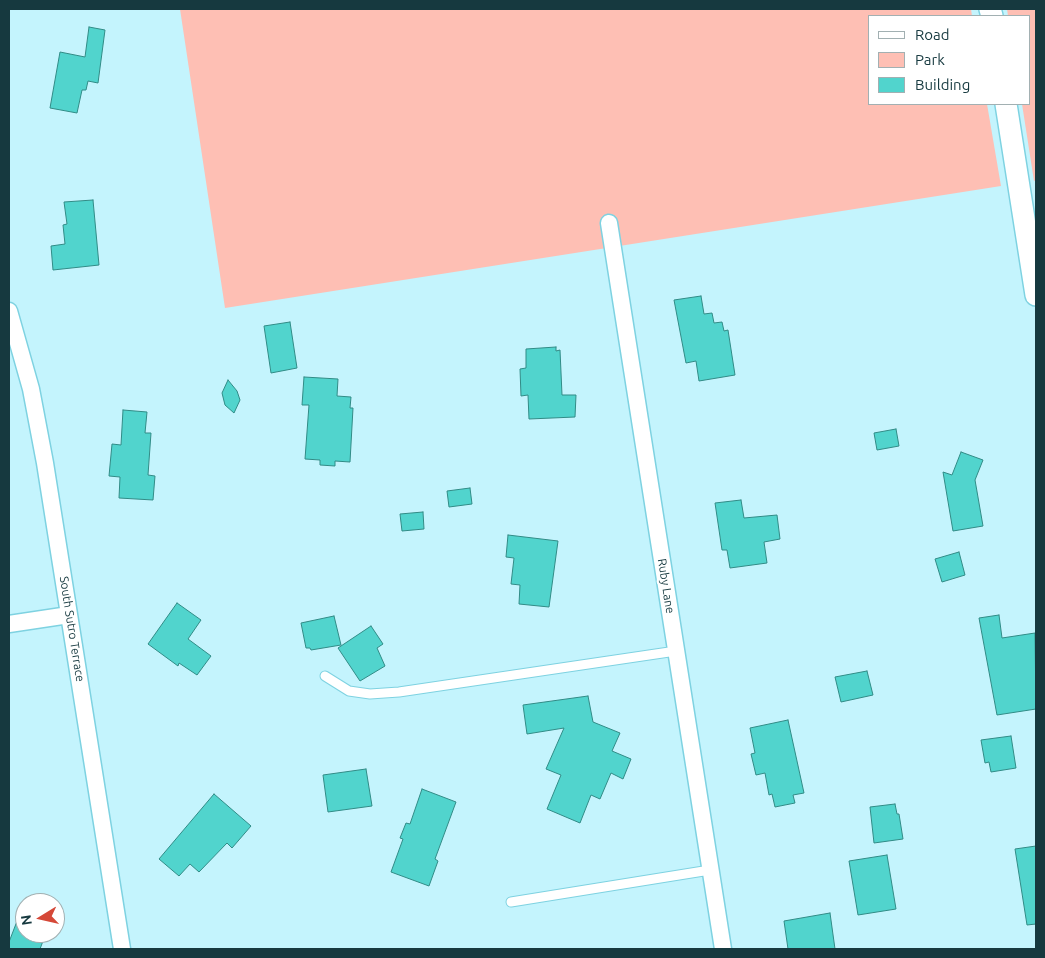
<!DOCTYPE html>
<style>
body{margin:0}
#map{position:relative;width:1045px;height:958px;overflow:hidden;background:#c4f4fd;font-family:Ubuntu,sans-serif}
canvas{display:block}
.frame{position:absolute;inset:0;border:10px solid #16393f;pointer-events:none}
.legend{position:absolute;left:868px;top:15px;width:162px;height:90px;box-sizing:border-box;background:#fff;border:1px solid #a2b0b2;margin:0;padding:6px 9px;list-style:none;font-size:15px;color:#16393f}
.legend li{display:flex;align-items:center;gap:10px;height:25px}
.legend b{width:25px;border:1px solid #a2b0b2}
.north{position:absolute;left:15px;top:893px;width:50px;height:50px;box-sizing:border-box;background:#fff;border:1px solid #a2b0b2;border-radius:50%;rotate:261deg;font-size:14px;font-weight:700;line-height:20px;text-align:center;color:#16393f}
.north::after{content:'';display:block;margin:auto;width:18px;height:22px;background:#d54838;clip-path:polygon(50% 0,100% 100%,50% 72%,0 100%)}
</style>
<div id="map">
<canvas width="1045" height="958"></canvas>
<div class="frame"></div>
<ul class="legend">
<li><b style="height:6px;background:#fff"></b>Road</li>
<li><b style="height:14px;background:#febfb4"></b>Park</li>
<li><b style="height:14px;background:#51d4cd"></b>Building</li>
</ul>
<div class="north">N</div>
</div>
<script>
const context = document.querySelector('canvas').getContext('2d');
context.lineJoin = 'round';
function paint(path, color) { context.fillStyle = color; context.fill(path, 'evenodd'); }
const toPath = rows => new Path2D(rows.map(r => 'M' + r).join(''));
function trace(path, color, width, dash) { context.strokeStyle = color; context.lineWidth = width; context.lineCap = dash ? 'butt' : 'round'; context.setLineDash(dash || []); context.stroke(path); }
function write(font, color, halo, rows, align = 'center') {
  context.font = font + ' Ubuntu,sans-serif'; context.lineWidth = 4.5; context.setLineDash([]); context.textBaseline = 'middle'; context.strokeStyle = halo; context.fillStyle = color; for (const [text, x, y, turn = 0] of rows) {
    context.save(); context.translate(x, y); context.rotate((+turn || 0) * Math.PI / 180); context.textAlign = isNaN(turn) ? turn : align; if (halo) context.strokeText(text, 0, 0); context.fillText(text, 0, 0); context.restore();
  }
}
paint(toPath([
 [180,9,971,9,972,16,869,16,869,104,987,104,1001,186,225,308],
 [1007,9,1036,9,1036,180,1034,181,1022,104,1029,104,1029,16,1008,16]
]), '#febfb4');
const building = toPath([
 [89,27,105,30,98,83,88,81,86,90,82,90,77,113,50,108,60,52,85,57,89,27],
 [93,200,99,265,53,270,51,246,65,244,63,225,67,224,64,202,93,200],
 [701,296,704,314,712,313,714,323,722,322,724,331,728,330,735,375,699,381,696,361,686,363,674,300,701,296],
 [290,322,297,368,271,373,264,326,290,322],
 [556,347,556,351,560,350,562,395,576,395,575,417,529,419,528,395,521,396,520,369,526,368,526,349,556,347],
 [304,377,338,379,337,396,351,397,350,408,353,408,350,462,335,461,335,466,320,465,320,460,305,459,309,405,302,405,304,377],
 [228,380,237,391,240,400,234,413,225,405,222,393,228,380],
 [123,410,147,412,145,433,151,433,148,475,155,476,153,500,119,498,120,477,109,476,112,444,121,445,123,410],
 [896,429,899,446,877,450,874,433,896,429],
 [961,452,983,460,975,480,983,526,953,531,943,472,952,475,961,452],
 [470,488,472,504,449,507,447,491,470,488],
 [741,500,744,518,777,515,780,539,764,542,767,563,730,568,727,550,722,550,715,503,741,500],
 [423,512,424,529,402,531,400,514,423,512],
 [508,535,558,541,549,607,519,604,520,585,511,584,514,558,506,557,508,535],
 [959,552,965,575,942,582,935,559,959,552],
 [177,603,201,620,188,639,211,656,197,675,179,663,178,666,148,644,177,603],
 [999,615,1002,638,1035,633,1036,709,997,715,979,618,999,615],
 [334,616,341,645,311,650,310,648,306,648,301,623,334,616],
 [371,626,383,644,377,648,385,666,360,681,338,648,371,626],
 [867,671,873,695,841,702,835,677,867,671],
 [588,696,593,722,620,733,612,751,631,759,623,779,611,773,600,799,591,795,580,823,547,809,561,775,546,769,564,728,527,734,523,705,588,696],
 [788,720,804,793,793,795,795,803,775,807,772,794,769,795,765,773,756,775,751,754,755,753,750,728,788,720],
 [1011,736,1016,768,991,772,989,762,985,763,981,740,1011,736],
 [366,769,372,806,328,812,323,775,366,769],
 [422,789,456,802,435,859,438,861,429,886,391,872,403,839,400,838,406,823,410,824,422,789],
 [214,794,251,826,232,848,227,843,199,872,190,864,179,876,159,859,214,794],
 [895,804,897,814,899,814,903,839,874,843,870,807,895,804],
 [1036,846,1036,924,1027,925,1015,849,1036,846],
 [887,855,896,909,858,915,849,861,887,855],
 [24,903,25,933,46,933,40,949,9,949,9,942,24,903],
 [830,913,835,949,788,949,784,921,830,913]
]);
paint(building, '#51d4cd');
trace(building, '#318b86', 1);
const service = toPath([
 [325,676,349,691,370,694,399,692,676,651],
 [511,902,710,870]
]);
const minor = toPath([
 [609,223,723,949],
 [9,311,31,389,45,463,122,949],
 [9,624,69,615]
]);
const tertiary = toPath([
 [990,9,992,16],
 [1006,104,1036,295]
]);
trace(service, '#7ed2e1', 11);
trace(minor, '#7ed2e1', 19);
trace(tertiary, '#7ed2e1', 24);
trace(service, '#fff', 9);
trace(minor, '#fff', 16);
trace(tertiary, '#fff', 21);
write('12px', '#16393f', '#fff', [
 ["Ruby Lane",666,586,81],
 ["South Sutro Terrace",72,629,81]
]);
</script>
